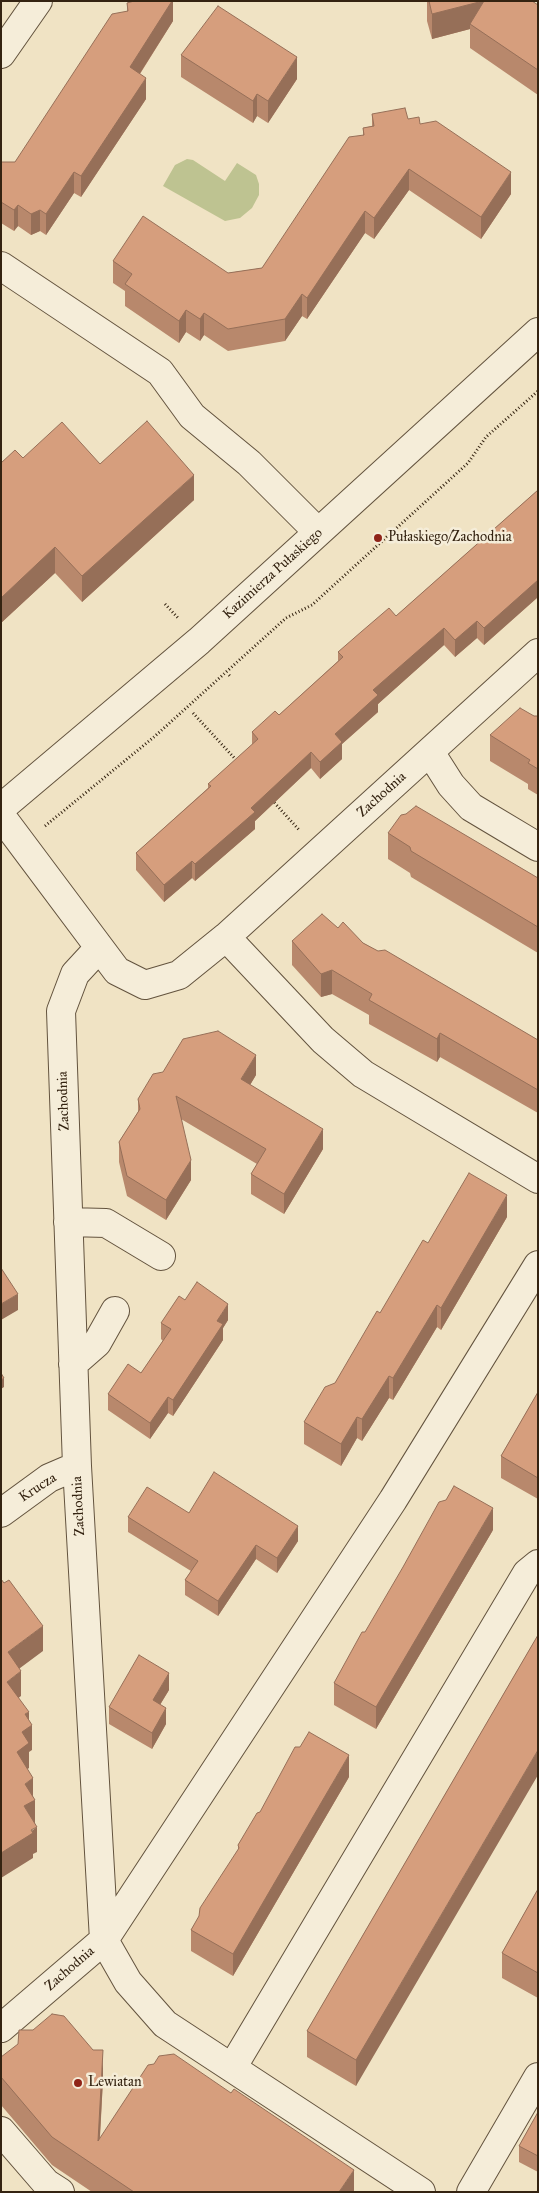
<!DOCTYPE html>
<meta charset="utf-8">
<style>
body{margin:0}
#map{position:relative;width:539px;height:2193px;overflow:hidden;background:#f0e3c4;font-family:"IM FELL Great Primer",serif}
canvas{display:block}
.frame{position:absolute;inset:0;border:2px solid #342311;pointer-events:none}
</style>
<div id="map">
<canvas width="539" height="2193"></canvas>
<div class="frame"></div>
</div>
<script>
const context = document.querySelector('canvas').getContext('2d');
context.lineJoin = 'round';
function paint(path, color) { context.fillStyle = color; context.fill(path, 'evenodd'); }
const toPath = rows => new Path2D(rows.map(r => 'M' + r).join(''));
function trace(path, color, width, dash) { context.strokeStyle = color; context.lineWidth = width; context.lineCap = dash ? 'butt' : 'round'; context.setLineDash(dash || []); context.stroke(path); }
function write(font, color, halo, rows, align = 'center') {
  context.font = font + ' "IM FELL Great Primer",serif'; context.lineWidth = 5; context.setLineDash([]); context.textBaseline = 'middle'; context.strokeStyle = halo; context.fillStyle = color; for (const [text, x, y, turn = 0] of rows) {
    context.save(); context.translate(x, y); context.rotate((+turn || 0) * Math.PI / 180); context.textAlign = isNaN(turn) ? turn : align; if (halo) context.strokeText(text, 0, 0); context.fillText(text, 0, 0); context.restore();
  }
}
paint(toPath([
 [187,159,193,160,225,181,237,163,256,175,259,184,259,195,252,208,240,218,225,221,163,186,175,165]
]), '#bec391');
const minor = toPath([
 [1,54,38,1],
 [1,266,160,372,192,416,249,463,318,532],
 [430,752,451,785,471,807,538,847],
 [1,808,199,641,538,332],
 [1,816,117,971,145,985,179,975,226,937,538,653],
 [226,937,323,1040,363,1074,538,1179],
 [68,1222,106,1223,161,1256],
 [73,1364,97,1343,115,1311],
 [1,1513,49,1478,77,1466],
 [1,2028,104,1940,77,1466,61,1011,75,974,99,948],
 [232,2068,527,1573,538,1564],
 [1,2131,46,2183,60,2192],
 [421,2192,165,2024,128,1982,104,1940,393,1500,538,1265],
 [471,2192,538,2077]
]);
trace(minor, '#63533e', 30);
trace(toPath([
 [165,604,179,619],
 [229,675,231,677],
 [193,713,238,762],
 [272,800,300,831],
 [45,826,154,737,286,618,312,605,468,463,486,437,538,391]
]), '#342311', 3, [1, 2.5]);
trace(minor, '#f5edd9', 28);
paint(toPath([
 [173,1,173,21,140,74,146,99,81,197,74,193,46,235,40,231,31,235,18,226,14,231,1,223,1,162,15,162,127,11,127,3],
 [427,1,532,1,538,5,538,95,470,48,470,29,432,39,427,21],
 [181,55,297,79,268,123,257,116,253,123,181,77],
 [372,114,408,119,420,124,511,194,481,239,409,190,374,239,365,233,307,319,302,316,285,341,228,351,204,335,200,341,186,332,179,343,125,306,125,291,113,283,113,261,228,273,262,268,363,135,363,128,372,126],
 [23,458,100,464,194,500,82,602,55,573,1,623,1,463],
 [538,490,538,597,484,645,477,638,455,657,444,645,378,704,378,712,342,744,342,759,320,779,311,768,255,821,255,829,195,881,192,878,164,902,136,870,136,853,208,788,208,784,252,745,252,732,279,715,338,661,338,652,396,616],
 [534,716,538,716,538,795,528,789,528,784,490,761,490,735],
 [388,833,538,878,538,953,411,877,410,873,388,859],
 [338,928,363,943,538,1040,538,1113,440,1057,437,1062,369,1024,369,1015,332,994,321,997,292,965,292,941],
 [256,1075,250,1085,323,1149,284,1214,251,1194,251,1174,257,1164,181,1119,191,1180,166,1220,127,1196,119,1162,119,1142,138,1112,138,1099],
 [507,1217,441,1330,437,1327,393,1400,389,1398,362,1441,357,1438,341,1466,304,1444,304,1422,335,1383,380,1313,428,1243],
 [185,1300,228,1320,223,1328,223,1340,173,1416,168,1413,150,1439,108,1410,108,1394,141,1373,163,1341,161,1339,161,1323],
 [538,1392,538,1499,501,1478,501,1456],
 [189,1513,298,1541,277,1573,256,1559,218,1616,185,1595,185,1580,191,1571,128,1532,128,1517],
 [493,1530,376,1729,334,1705,334,1683,365,1632],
 [538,1635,356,2086,307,2057,307,2031],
 [169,1690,160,1705,166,1724,152,1749,109,1724,109,1707],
 [349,1777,233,1976,191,1951,191,1930,238,1850,238,1845,260,1812],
 [538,1889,538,1998,502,1978,502,1953],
 [1,2057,103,2079,100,2138,354,2192,92,2192,52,2165,1,2105],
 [538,2112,538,2172,519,2162,519,2146]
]), '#b8886c');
paint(toPath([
 [172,1,173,1,173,21,130,89,130,67],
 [484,1,470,24,470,29,432,39,432,14],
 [297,57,297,79,268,123,268,101],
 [146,78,146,99,81,197,81,176],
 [257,94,257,116,253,123,253,101],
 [409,169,409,190,374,239,374,218],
 [74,172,74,193,46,235,46,214],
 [511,172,511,194,481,239,481,217],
 [18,205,18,226,14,231,14,210],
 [40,210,40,231,31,235,31,214],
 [365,211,365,233,307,319,307,298],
 [302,294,302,316,285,341,285,319],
 [186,310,186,332,179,343,179,321],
 [204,313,204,335,200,341,200,319],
 [194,475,194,500,82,602,82,576],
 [55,547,55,573,1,623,1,598],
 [538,580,538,597,484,645,484,628],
 [477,621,477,638,455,657,455,640],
 [444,628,444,645,378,704,378,712,342,744,342,759,320,779,320,762,335,734,373,690],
 [311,752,311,768,255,821,255,829,195,881,195,864,251,808],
 [192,861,192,878,164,902,164,885],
 [332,970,332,994,321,997,321,974],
 [440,1033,440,1057,437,1062,437,1039],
 [256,1055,256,1075,241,1100,241,1079],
 [323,1129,323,1149,284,1214,284,1194],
 [191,1160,191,1180,166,1220,166,1200],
 [507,1195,507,1217,441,1330,441,1308],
 [18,1294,18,1310,1,1320,1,1304],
 [228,1304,228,1320,223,1328,223,1340,173,1416,173,1400,217,1321],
 [437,1305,437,1327,393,1400,393,1378],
 [389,1376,389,1398,362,1441,362,1419],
 [4,1378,4,1387,1,1389,1,1380],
 [168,1397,168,1413,150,1439,150,1423],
 [357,1417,357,1438,341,1466,341,1444],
 [493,1508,493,1530,376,1729,376,1707],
 [298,1526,298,1541,277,1573,277,1558],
 [256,1545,256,1559,218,1616,218,1601],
 [43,1626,43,1651,8,1677,8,1652],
 [21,1671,21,1696,7,1707,7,1682],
 [169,1673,169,1690,153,1716,153,1700],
 [166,1708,166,1724,152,1749,152,1733],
 [29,1712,29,1727,32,1725,32,1750,29,1752,29,1768,17,1777,17,1752,22,1732,25,1714],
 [538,1750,538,1775,356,2086,356,2060],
 [349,1755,349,1777,233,1976,233,1954],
 [33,1778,33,1801,35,1800,35,1825,24,1806,25,1784],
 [37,1827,37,1852,33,1854,33,1858,1,1878,1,1853],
 [103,2050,103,2079,98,2169,98,2141],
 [354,2170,354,2192,339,2192]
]), '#966f58');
const building = toPath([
 [134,1,172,1,130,67,146,78,81,176,74,172,46,214,40,210,31,214,18,205,14,210,1,202,1,162,15,162,112,14,128,11,127,3,134,1],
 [429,1,483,1,432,14,429,1],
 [484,1,532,1,538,5,538,70,470,24,484,1],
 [218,6,297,57,268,101,257,94,253,101,181,55,218,6],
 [405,108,408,119,419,117,420,124,436,121,511,172,481,217,409,169,374,218,365,211,307,298,302,294,285,319,228,329,204,313,200,319,186,310,179,321,125,284,132,274,113,261,143,216,228,273,262,268,349,137,364,135,363,128,374,126,372,114,405,108],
 [147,421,194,475,82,576,55,547,1,598,1,463,15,450,23,458,62,422,100,464,147,421],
 [538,490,538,580,484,628,477,621,455,640,444,628,373,690,378,695,335,734,342,742,320,762,311,752,251,808,255,812,195,864,192,861,164,885,136,853,211,786,208,784,258,739,252,732,275,711,279,715,343,657,338,652,361,632,389,608,396,616,538,490],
 [520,708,534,716,538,716,538,769,528,763,530,760,490,735,520,708],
 [416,806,538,878,538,927,411,851,410,847,388,833,401,815,406,814,416,806],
 [322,914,338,928,343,922,363,943,378,951,385,950,538,1040,538,1090,440,1033,437,1039,369,1000,372,994,332,970,321,974,292,941,322,914],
 [218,1031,256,1055,241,1079,323,1129,284,1194,251,1174,266,1149,176,1096,191,1160,166,1200,127,1176,119,1142,140,1109,138,1099,153,1074,163,1072,183,1039,218,1031],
 [469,1173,507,1195,441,1308,437,1305,393,1378,389,1376,362,1419,357,1417,341,1444,304,1422,325,1387,335,1383,377,1311,380,1313,423,1240,428,1243,469,1173],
 [1,1268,18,1294,1,1304,1,1268],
 [197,1282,228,1304,217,1321,223,1324,173,1400,168,1397,150,1423,108,1394,128,1364,141,1373,171,1329,161,1323,179,1296,185,1300,197,1282],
 [1,1373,4,1378,1,1380,1,1373],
 [538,1392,538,1478,501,1456,538,1392],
 [214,1472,298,1526,277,1558,256,1545,218,1601,185,1580,198,1561,128,1517,147,1487,189,1513,214,1472],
 [454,1486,493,1508,376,1707,334,1683,362,1632,365,1632,403,1567,439,1502,446,1500,454,1486],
 [1,1579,4,1583,9,1580,43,1626,8,1652,21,1671,7,1682,29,1712,25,1714,32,1725,22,1732,29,1743,17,1752,33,1778,25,1784,35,1800,24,1806,37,1827,31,1830,33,1833,1,1853,1,1579],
 [538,1635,538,1750,356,2060,307,2031,538,1635],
 [139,1655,169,1673,153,1700,166,1708,152,1733,109,1707,139,1655],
 [309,1732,349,1755,233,1954,191,1930,199,1916,200,1908,239,1848,238,1845,257,1813,260,1812,295,1747,300,1747,309,1732],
 [538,1889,538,1973,502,1953,538,1889],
 [52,2014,64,2016,93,2050,103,2050,98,2141,148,2065,154,2064,159,2056,174,2054,231,2093,234,2089,354,2170,339,2192,134,2192,52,2137,1,2077,1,2057,18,2044,19,2030,33,2030,52,2014],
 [538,2112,538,2156,519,2146,538,2112]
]);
paint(building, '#d69e7d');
trace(building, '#966f58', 1);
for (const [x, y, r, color] of [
 [378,538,5,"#8f2418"],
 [78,2083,5,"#8f2418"]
]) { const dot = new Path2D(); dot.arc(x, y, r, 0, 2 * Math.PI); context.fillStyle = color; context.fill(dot); trace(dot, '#f5edd9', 2); }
write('14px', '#342311', '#f5edd9', [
 ["Pułaskiego/Zachodnia",388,538],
 ["Lewiatan",88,2083]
], 'left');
write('14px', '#342311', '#f5edd9', [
 ["Kazimierza Pułaskiego",273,574,-42],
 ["Zachodnia",382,795,-42],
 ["Zachodnia",64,1101,-92],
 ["Krucza",38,1488,-33],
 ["Zachodnia",79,1506,-93],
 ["Zachodnia",70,1969,-41]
]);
</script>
